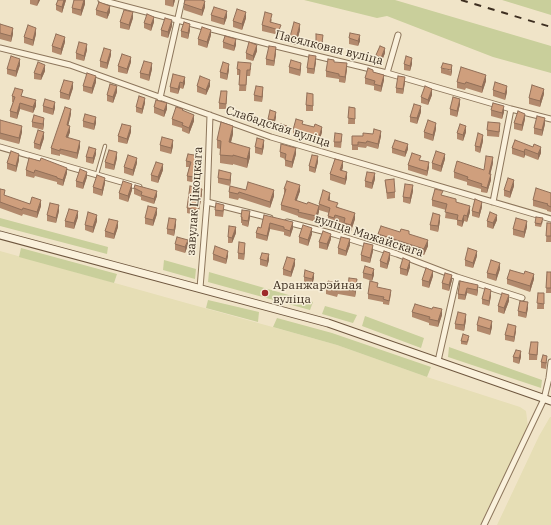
<!DOCTYPE html>
<meta charset="utf-8">
<style>
body{margin:0}
canvas{display:block;background:#f0e4c8}
</style>
<canvas width="551" height="525"></canvas>
<script>
const context = document.querySelector('canvas').getContext('2d');
context.lineJoin = 'round';
function paint(path, color) { context.fillStyle = color; context.fill(path, 'evenodd'); }
const toPath = rows => new Path2D(rows.map(r => 'M' + r).join(''));
function trace(path, color, width, dash) { context.strokeStyle = color; context.lineWidth = width; context.lineCap = dash ? 'butt' : 'round'; context.setLineDash(dash || []); context.stroke(path); }
function write(font, color, halo, rows, align = 'center') {
  context.font = font + ' "IBM Plex Serif",serif'; context.lineWidth = 3; context.setLineDash([]); context.textBaseline = 'middle'; context.strokeStyle = halo; context.fillStyle = color; for (const [text, x, y, turn = 0] of rows) {
    context.save(); context.translate(x, y); context.rotate((+turn || 0) * Math.PI / 180); context.textAlign = isNaN(turn) ? turn : align; if (halo) context.strokeText(text, 0, 0); context.fillText(text, 0, 0); context.restore();
  }
}
paint(toPath([
 [0,251,337,345,427,377,520,407,526,411,528,427,480,525,0,525],
 [550,417,551,417,551,525,497,525,539,436]
]), '#e6deb5');
paint(toPath([
 [304,0,395,0,551,46,551,73,493,57,387,16,377,18],
 [502,0,551,0,551,15],
 [0,218,108,247,107,254,0,226],
 [21,248,117,274,114,283,19,257],
 [164,260,196,269,195,279,163,270],
 [209,272,313,302,310,310,208,282],
 [208,300,259,312,258,322,206,308],
 [325,306,357,315,353,323,322,314],
 [365,316,424,338,421,348,362,326],
 [277,318,332,333,431,367,427,377,337,345,273,327],
 [449,347,542,380,541,388,448,357]
]), '#c9cf9b');
const service = toPath([
 [97,174,105,146]
]);
const minor = toPath([
 [101,0,280,47,387,73,511,109,551,119],
 [0,48,70,65,271,137,551,219],
 [387,73,398,35],
 [160,98,182,0],
 [0,147,139,187],
 [207,202,270,218],
 [493,202,511,109],
 [287,222,334,234,397,254,457,277,522,298],
 [200,288,207,202,210,115],
 [438,361,457,277],
 [484,525,544,399,549,378,551,362]
]);
const secondary = toPath([
 [0,235,328,323,551,401]
]);
trace(service, '#8d765c', 4.5);
trace(minor, '#8d765c', 7);
trace(secondary, '#6f573f', 9);
trace(service, '#faf1dc', 2.5);
trace(minor, '#faf1dc', 5);
trace(secondary, '#faf1dc', 7);
trace(toPath([
 [461,0,551,27]
]), '#3d2e20', 2, [7, 7]);
paint(toPath([
 [30,0,40,0,37,6,30,4],
 [66,0,62,13,56,10,56,5],
 [85,0,85,4,81,16,72,13,72,8],
 [165,0,175,0,173,7,165,5],
 [184,4,205,7,202,16,184,10],
 [96,10,110,12,107,19,96,15],
 [211,15,227,17,224,25,211,21],
 [133,18,129,30,120,28,120,22],
 [246,18,242,30,233,27,233,21],
 [272,19,271,23,281,30,279,35,262,31,262,25],
 [154,22,151,31,144,28,144,23],
 [0,25,13,34,11,42,0,39],
 [172,26,168,38,161,36,161,30],
 [190,30,188,39,181,37,181,31],
 [300,30,296,45,290,43,290,37],
 [36,34,33,46,24,43,24,37],
 [211,35,207,48,198,45,198,39],
 [349,38,360,41,358,46,349,44],
 [323,41,322,49,316,48,316,42],
 [65,42,61,55,52,52,52,46],
 [223,42,236,45,234,51,223,48],
 [87,50,84,61,76,59,76,53],
 [257,51,253,61,246,59,246,53],
 [276,53,274,66,266,65,266,59],
 [385,53,381,63,376,61,376,55],
 [111,55,107,69,100,67,100,61],
 [131,62,127,74,118,72,118,66],
 [316,62,314,74,307,73,307,68],
 [334,62,347,69,345,83,339,82,339,79,326,77,326,71],
 [404,64,412,64,410,71,404,70],
 [20,65,16,77,7,74,7,69],
 [289,67,301,68,300,76,289,73],
 [251,68,250,76,247,76,246,91,239,91,240,75,237,75,237,69],
 [441,68,452,71,451,76,441,73],
 [152,69,149,81,140,78,140,73],
 [229,70,227,80,220,78,220,72],
 [45,71,41,80,34,79,34,73],
 [373,72,384,80,381,92,374,90,374,86,365,84,365,78],
 [173,74,185,83,183,89,180,88,178,94,170,92,170,87],
 [486,81,482,93,466,88,465,90,457,88,457,82],
 [96,82,92,94,83,91,83,86],
 [405,82,403,94,396,93,396,88],
 [197,86,210,86,206,95,197,92],
 [73,88,69,100,60,98,60,92],
 [493,90,507,92,505,100,493,96],
 [117,92,113,103,107,101,107,95],
 [263,93,262,102,254,101,254,95],
 [313,94,313,111,306,111,306,105],
 [544,94,540,107,529,104,529,98],
 [432,95,428,105,421,103,421,97],
 [12,96,23,96,36,106,33,113,20,109,17,119,10,117,10,111,13,102,12,102],
 [227,97,226,109,219,109,219,103],
 [145,103,142,114,136,112,136,107],
 [460,104,457,117,450,115,450,109],
 [43,106,55,108,53,115,43,112],
 [154,107,167,109,164,117,154,113],
 [349,107,355,108,355,124,348,124],
 [491,110,504,112,502,119,491,116],
 [183,111,194,121,189,134,182,131,182,128,172,125,172,119],
 [421,112,417,124,410,122,410,117],
 [71,114,68,126,70,132,68,137,80,147,77,159,60,154,60,156,51,154,51,148],
 [276,117,274,126,268,124,268,119],
 [525,119,522,131,514,129,514,123],
 [0,121,22,132,19,144,0,139],
 [83,121,96,123,94,130,83,127],
 [32,122,44,124,43,130,32,127],
 [545,124,542,136,534,134,534,128],
 [280,129,287,129,286,134,280,132],
 [436,129,433,141,424,138,424,132],
 [500,129,499,137,487,136,487,130],
 [293,130,322,132,319,142,293,136],
 [131,132,127,144,118,142,118,136],
 [466,132,463,141,457,139,457,133],
 [233,134,231,142,250,157,247,168,233,164,233,165,220,163,220,149,217,148,217,140],
 [352,136,381,136,378,149,367,146,366,148,358,147,358,150,352,150],
 [44,138,40,150,34,148,34,143],
 [342,139,341,148,334,147,334,142],
 [515,140,541,153,538,160,525,155,524,158,512,154,512,148],
 [483,141,480,153,475,151,475,146],
 [160,145,173,146,171,154,160,151],
 [264,146,262,155,255,153,255,147],
 [392,148,408,149,405,157,392,153],
 [280,152,296,154,292,168,285,166,285,159,280,157],
 [96,154,93,164,86,162,86,157],
 [29,158,67,173,63,186,57,184,57,182,35,176,34,178,26,176,26,170],
 [117,158,114,170,105,168,105,162],
 [445,159,441,172,432,169,432,163],
 [19,160,16,172,7,169,7,163],
 [186,161,200,162,198,170,201,177,200,184,187,181,187,176,189,167,186,167],
 [421,161,429,167,427,176,408,170,408,165],
 [318,162,315,173,309,171,309,166],
 [137,163,133,176,124,173,124,167],
 [493,163,490,174,491,180,487,193,481,192,481,189,467,185,467,182,454,178,454,172,484,170],
 [343,167,342,170,347,178,345,185,330,180,330,174],
 [163,170,158,183,151,181,151,175],
 [87,177,83,189,76,187,76,181],
 [218,178,231,179,230,186,218,183],
 [375,179,372,189,365,187,365,181],
 [385,180,395,192,395,198,387,199],
 [105,183,102,196,93,193,93,187],
 [514,186,510,198,504,196,504,190],
 [134,188,157,196,154,204,141,200,141,197,134,194],
 [0,189,5,196,30,204,41,206,37,218,23,214,22,216,0,208],
 [284,189,300,191,296,201,307,204,319,206,319,204,330,198,329,201,338,207,355,219,351,231,344,228,344,224,335,221,334,224,328,222,328,216,329,213,319,210,316,222,298,217,298,216,281,210,281,205,284,194],
 [132,190,128,202,119,199,119,193],
 [246,190,274,196,270,208,239,198,238,200,229,198,229,192],
 [413,191,410,204,403,202,403,197],
 [551,193,551,212,547,211,547,210,533,206,533,200],
 [202,194,198,216,187,213,187,208],
 [443,196,456,202,470,212,467,222,464,221,462,227,457,225,457,220,445,218,446,210,432,206,432,200],
 [482,207,479,218,472,216,472,211],
 [215,210,224,210,223,217,215,216],
 [59,211,56,223,47,221,47,215],
 [157,214,153,226,145,224,145,218],
 [264,215,293,228,290,237,284,235,284,232,270,229,267,241,256,238,256,233,261,228],
 [78,217,74,229,65,227,65,221],
 [241,217,250,217,248,227,242,225,242,223,241,223],
 [497,220,493,229,487,227,487,221],
 [97,221,93,233,85,230,85,225],
 [440,221,438,232,430,230,430,225],
 [543,221,541,227,535,226,535,223],
 [547,223,551,223,551,242,546,242],
 [176,225,174,236,167,234,167,229],
 [118,227,114,239,105,237,105,231],
 [527,227,524,238,513,235,513,229],
 [400,232,409,234,428,246,424,255,378,240,378,234],
 [236,233,232,243,228,243,228,237],
 [312,234,308,246,299,243,299,237],
 [331,239,327,250,319,248,319,242],
 [175,244,188,245,185,253,175,250],
 [350,245,346,256,338,254,338,248],
 [245,249,244,260,238,259,238,253],
 [373,251,370,263,361,261,361,255],
 [213,254,228,256,226,264,213,260],
 [477,256,473,268,465,266,465,260],
 [260,259,269,260,267,267,260,265],
 [390,259,387,269,380,267,380,261],
 [295,265,291,277,283,275,283,269],
 [410,267,407,276,400,274,400,268],
 [500,269,496,281,487,278,487,273],
 [547,272,551,272,551,293,546,293],
 [363,273,374,275,372,281,363,278],
 [433,276,429,288,422,286,422,280],
 [304,277,314,278,312,285,304,282],
 [507,279,534,279,530,292,507,284],
 [452,280,449,291,442,289,442,283],
 [460,281,478,290,477,296,467,293,465,300,458,299,458,294],
 [357,285,355,297,338,294,337,297,326,294,326,288],
 [378,288,391,294,389,305,383,304,383,302,368,299,368,294],
 [538,293,544,293,544,309,537,309],
 [491,296,489,306,482,304,482,299],
 [509,301,504,314,498,312,498,306],
 [528,308,526,318,518,316,518,311],
 [412,312,442,315,438,327,429,325,429,323,412,317],
 [466,320,464,331,455,329,455,324],
 [477,325,492,327,490,335,477,331],
 [516,331,514,342,505,340,505,335],
 [469,339,467,345,461,344,461,341],
 [538,348,537,360,529,360,529,354],
 [513,357,521,357,519,364,513,362],
 [541,362,547,362,546,369,541,368]
]), '#b2896c');
paint(toPath([
 [38,0,40,0,37,6],
 [64,0,66,0,62,13,62,7],
 [84,0,85,0,85,4,81,16,81,10],
 [173,0,175,0,173,7],
 [205,1,205,7,202,16,202,10],
 [110,6,110,12,107,19,107,13],
 [227,11,227,17,224,25,224,19],
 [133,12,133,18,129,30,129,25],
 [246,12,246,18,242,30,242,24],
 [154,17,154,22,151,31,151,25],
 [172,20,172,26,168,38,168,32],
 [190,24,190,30,188,39,188,33],
 [300,24,300,30,296,45,296,39],
 [13,28,13,34,11,42,11,36],
 [36,28,36,34,33,46,33,40],
 [211,30,211,35,207,48,207,42],
 [360,35,360,41,358,46,358,41],
 [65,37,65,42,61,55,61,49],
 [236,39,236,45,234,51,234,46],
 [87,44,87,50,84,61,84,56],
 [257,45,257,51,253,61,253,56],
 [276,47,276,53,274,66,274,61],
 [385,48,385,53,381,63,381,58],
 [111,50,111,55,107,69,107,63],
 [316,56,316,62,314,74,314,69],
 [131,57,131,62,127,74,127,69],
 [412,58,412,64,410,71,410,66],
 [20,59,20,65,16,77,16,71],
 [152,63,152,69,149,81,149,75],
 [301,63,301,68,300,76,300,70],
 [347,63,347,69,345,83,345,77],
 [229,64,229,70,227,80,227,74],
 [45,65,45,71,41,80,41,75],
 [452,65,452,71,451,76,451,70],
 [384,75,384,80,381,92,381,86],
 [486,75,486,81,482,93,482,87],
 [96,76,96,82,92,94,92,88],
 [185,77,185,83,183,89,183,83],
 [405,77,405,82,403,94,403,89],
 [210,80,210,86,206,95,206,90],
 [73,82,73,88,69,100,69,95],
 [180,82,180,88,178,94,178,89],
 [117,86,117,92,113,103,113,97],
 [507,86,507,92,505,100,505,94],
 [263,87,263,93,262,102,262,97],
 [432,89,432,95,428,105,428,100],
 [544,89,544,94,540,107,540,101],
 [145,98,145,103,142,114,142,109],
 [460,99,460,104,457,117,457,111],
 [36,100,36,106,33,113,33,107],
 [55,102,55,108,53,115,53,109],
 [20,103,20,109,17,119,17,113],
 [167,103,167,109,164,117,164,111],
 [421,106,421,112,417,124,417,118],
 [504,106,504,112,502,119,502,113],
 [71,109,71,114,67,131,67,125],
 [276,112,276,117,274,126,274,120],
 [525,114,525,119,522,131,522,125],
 [194,115,194,121,189,134,189,128],
 [96,117,96,123,94,130,94,124],
 [44,118,44,124,43,130,43,124],
 [545,118,545,124,542,136,542,130],
 [436,123,436,129,433,141,433,135],
 [22,126,22,132,19,144,19,138],
 [70,126,70,132,66,143,66,137],
 [131,126,131,132,127,144,127,139],
 [233,126,233,134,229,150,229,142],
 [466,126,466,132,463,141,463,135],
 [322,127,322,132,319,142,319,137],
 [381,131,381,136,378,149,378,144],
 [44,132,44,138,40,150,40,145],
 [483,135,483,141,480,153,480,147],
 [173,140,173,146,171,154,171,148],
 [264,140,264,146,262,155,262,149],
 [80,141,80,147,77,159,77,153],
 [408,144,408,149,405,157,405,152],
 [541,147,541,153,538,160,538,154],
 [250,148,250,157,247,168,247,159],
 [296,148,296,154,292,168,292,162],
 [96,149,96,154,93,164,93,158],
 [525,149,525,155,524,158,524,152],
 [117,152,117,158,114,170,114,165],
 [19,154,19,160,16,172,16,166],
 [445,154,445,159,441,172,441,166],
 [200,156,200,162,197,176,197,170],
 [318,156,318,162,315,173,315,168],
 [493,157,493,163,489,180,489,174],
 [137,158,137,163,133,176,133,170],
 [343,161,343,167,340,176,340,170],
 [429,162,429,167,427,176,427,171],
 [163,164,163,170,158,183,158,177],
 [67,168,67,173,63,186,63,180],
 [201,171,201,177,200,184,200,178],
 [87,172,87,177,83,189,83,183],
 [347,172,347,178,345,185,345,179],
 [231,173,231,179,230,186,230,180],
 [375,173,375,179,372,189,372,183],
 [491,174,491,180,487,193,487,188],
 [105,178,105,183,102,196,102,190],
 [514,180,514,186,510,198,510,192],
 [132,184,132,190,128,202,128,196],
 [300,185,300,191,295,206,295,200],
 [413,185,413,191,410,204,410,198],
 [202,189,202,194,198,216,198,210],
 [274,190,274,196,270,208,270,202],
 [157,191,157,196,154,204,154,199],
 [330,193,330,198,328,206,328,200],
 [41,200,41,206,37,218,37,212],
 [482,202,482,207,479,218,479,213],
 [59,205,59,211,56,223,56,218],
 [319,206,319,212,316,222,316,216],
 [470,206,470,212,467,222,467,216],
 [157,208,157,214,153,226,153,220],
 [78,211,78,217,74,229,74,223],
 [250,211,250,217,248,227,248,221],
 [355,213,355,219,351,231,351,225],
 [97,215,97,221,93,233,93,227],
 [440,215,440,221,438,232,438,226],
 [464,215,464,221,462,227,462,221],
 [497,215,497,220,493,229,493,223],
 [176,219,176,225,174,236,174,230],
 [118,221,118,227,114,239,114,234],
 [527,221,527,227,524,238,524,232],
 [293,222,293,228,290,237,290,231],
 [270,223,270,229,267,241,267,236],
 [236,227,236,233,232,243,232,238],
 [312,228,312,234,308,246,308,240],
 [331,234,331,239,327,250,327,244],
 [350,239,350,245,346,256,346,251],
 [188,240,188,245,185,253,185,247],
 [428,240,428,246,424,255,424,249],
 [245,243,245,249,244,260,244,254],
 [373,245,373,251,370,263,370,258],
 [228,251,228,256,226,264,226,259],
 [477,251,477,256,473,268,473,263],
 [390,253,390,259,387,269,387,264],
 [269,254,269,260,267,267,267,261],
 [295,259,295,265,291,277,291,272],
 [410,261,410,267,407,276,407,270],
 [500,263,500,269,496,281,496,275],
 [374,269,374,275,372,281,372,275],
 [433,271,433,276,429,288,429,282],
 [314,273,314,278,312,285,312,279],
 [534,274,534,279,530,292,530,286],
 [452,275,452,280,449,291,449,285],
 [357,279,357,285,355,297,355,291],
 [478,285,478,290,477,296,477,290],
 [467,288,467,293,465,300,465,295],
 [491,290,491,296,489,306,489,301],
 [509,295,509,301,504,314,504,308],
 [528,302,528,308,526,318,526,313],
 [442,309,442,315,438,327,438,321],
 [466,314,466,320,464,331,464,325],
 [492,321,492,327,490,335,490,329],
 [516,326,516,331,514,342,514,337],
 [521,351,521,357,519,364,519,358]
]), '#916f58');
const building = toPath([
 [58,0,64,0,62,7,56,5,58,0],
 [74,0,84,0,81,10,72,8,74,0],
 [185,0,201,0,205,1,202,10,184,4,185,0],
 [99,2,110,6,107,13,96,10,99,2],
 [214,7,227,11,224,19,211,15,214,7],
 [237,9,246,12,242,24,233,21,237,9],
 [124,10,133,12,129,25,120,22,124,10],
 [265,12,272,14,270,22,281,25,279,30,262,25,265,12],
 [147,14,154,17,151,25,144,23,147,14],
 [165,18,172,20,168,32,161,30,165,18],
 [184,22,190,24,188,33,181,31,184,22],
 [294,22,300,24,296,39,290,37,294,22],
 [0,24,13,28,11,36,0,33,0,24],
 [28,25,36,28,33,40,24,37,28,25],
 [202,27,211,30,207,42,198,39,202,27],
 [350,33,360,35,358,41,349,38,350,33],
 [56,34,65,37,61,49,52,46,56,34],
 [316,34,323,35,322,43,316,42,316,34],
 [225,36,236,39,234,46,223,42,225,36],
 [79,42,87,44,84,56,76,53,79,42],
 [249,42,257,45,253,56,246,53,249,42],
 [269,46,276,47,274,61,266,59,269,46],
 [380,46,385,48,381,58,376,55,380,46],
 [104,48,111,50,107,63,100,61,104,48],
 [122,54,131,57,127,69,118,66,122,54],
 [309,55,316,56,314,69,307,68,309,55],
 [11,56,20,59,16,71,7,69,11,56],
 [406,56,412,58,410,66,404,64,406,56],
 [328,59,334,60,334,62,347,63,345,77,339,76,339,74,326,71,328,59],
 [291,60,301,63,300,70,289,67,291,60],
 [144,61,152,63,149,75,140,73,144,61],
 [38,62,45,65,41,75,34,73,38,62],
 [223,62,229,64,227,74,220,72,223,62],
 [238,62,251,63,250,70,247,70,246,85,239,85,240,70,237,69,238,62],
 [443,63,452,65,451,70,441,68,443,63],
 [461,67,486,75,482,87,466,82,465,84,457,82,461,67],
 [368,68,373,70,373,72,384,75,381,86,374,84,375,81,365,78,368,68],
 [87,73,96,76,92,88,83,86,87,73],
 [173,74,185,77,183,83,180,82,178,89,170,87,173,74],
 [200,76,210,80,206,90,197,86,200,76],
 [398,76,405,77,403,89,396,88,398,76],
 [64,80,73,82,69,95,60,92,64,80],
 [495,82,507,86,505,94,493,90,495,82],
 [110,84,117,86,113,97,107,95,110,84],
 [532,85,544,89,540,101,529,98,532,85],
 [256,86,263,87,262,97,254,95,256,86],
 [425,86,432,89,428,100,421,97,425,86],
 [15,88,23,90,21,96,36,100,33,107,20,103,17,113,10,111,15,97,12,96,15,88],
 [221,91,227,91,226,104,219,103,221,91],
 [307,93,313,94,313,106,306,105,307,93],
 [139,96,145,98,142,109,136,107,139,96],
 [453,97,460,99,457,111,450,109,453,97],
 [45,99,55,102,53,109,43,106,45,99],
 [156,100,167,103,164,111,154,107,156,100],
 [493,103,504,106,502,113,491,110,493,103],
 [414,104,421,106,417,118,410,117,414,104],
 [65,107,71,109,67,125,70,126,66,137,80,141,77,153,60,149,60,151,51,148,65,107],
 [176,107,183,109,182,110,194,115,189,128,182,125,183,123,172,119,176,107],
 [349,107,355,108,355,119,348,118,349,107],
 [270,110,276,112,274,120,268,119,270,110],
 [518,111,525,114,522,125,514,123,518,111],
 [85,114,96,117,94,124,83,121,85,114],
 [34,115,44,118,43,124,32,122,34,115],
 [537,116,545,118,542,130,534,128,537,116],
 [296,119,303,121,302,124,314,127,315,124,322,127,319,137,293,130,296,119],
 [0,120,22,126,19,138,0,133,0,120],
 [428,120,436,123,433,135,424,132,428,120],
 [221,122,233,126,229,142,250,148,247,159,233,155,233,156,220,155,221,141,217,140,221,122],
 [488,122,500,123,499,132,487,130,488,122],
 [122,124,131,126,127,139,118,136,122,124],
 [281,124,287,126,286,131,280,129,281,124],
 [460,124,466,126,463,135,457,133,460,124],
 [374,129,381,131,378,144,367,141,366,143,358,142,358,145,352,145,352,136,363,136,363,133,373,134,374,129],
 [38,130,44,132,40,145,34,143,38,130],
 [335,133,342,134,341,142,334,142,335,133],
 [478,133,483,135,480,147,475,146,478,133],
 [162,137,173,140,171,148,160,145,162,137],
 [257,138,264,140,262,149,255,147,257,138],
 [395,140,408,144,405,152,392,148,395,140],
 [515,140,533,147,534,144,541,147,538,154,525,149,524,152,512,148,515,140],
 [281,144,296,148,292,162,285,160,286,154,280,152,281,144],
 [89,147,96,149,93,158,86,157,89,147],
 [109,150,117,152,114,165,105,162,109,150],
 [11,151,19,154,16,166,7,163,11,151],
 [436,151,445,154,441,166,432,163,436,151],
 [412,153,421,156,419,160,429,162,427,171,408,165,412,153],
 [188,154,200,156,197,170,201,171,200,178,187,176,191,162,186,161,188,154],
 [128,155,137,158,133,170,124,167,128,155],
 [312,155,318,156,315,168,309,166,312,155],
 [486,156,493,157,489,174,491,174,487,188,481,186,482,184,467,179,468,177,454,172,457,161,484,170,486,156],
 [29,158,40,161,41,158,67,168,63,180,57,178,57,177,35,170,34,173,26,170,29,158],
 [335,159,343,161,340,170,347,172,345,179,330,174,335,159],
 [156,162,163,164,158,177,151,175,156,162],
 [80,169,87,172,83,183,76,181,80,169],
 [219,170,231,173,230,180,218,178,219,170],
 [367,172,375,173,372,183,365,181,367,172],
 [97,175,105,178,102,190,93,187,97,175],
 [508,178,514,180,510,192,504,190,508,178],
 [394,179,395,192,387,193,385,180,394,179],
 [123,181,132,184,128,196,119,193,123,181],
 [287,181,300,185,295,200,307,204,308,202,319,206,316,216,298,212,299,210,281,205,286,189,284,189,287,181],
 [248,182,274,190,270,202,239,192,238,194,229,192,230,186,246,190,248,182],
 [405,184,413,185,410,198,403,197,405,184],
 [135,185,157,191,154,199,141,195,142,192,134,188,135,185],
 [190,186,202,189,198,210,187,208,190,186],
 [536,188,551,193,551,207,547,205,548,204,533,200,536,188],
 [0,189,5,190,4,195,30,204,32,197,41,200,37,212,23,208,22,210,0,202,0,189],
 [435,189,443,191,441,195,456,199,456,202,470,206,467,216,464,215,462,221,457,220,458,215,445,212,447,204,432,200,435,189],
 [323,190,330,193,328,200,338,203,336,207,355,213,351,225,344,223,345,218,335,215,334,218,328,216,330,208,319,204,323,190],
 [475,199,482,202,479,213,472,211,475,199],
 [50,203,59,205,56,218,47,215,50,203],
 [216,203,224,205,223,211,215,210,216,203],
 [148,206,157,208,153,220,145,218,148,206],
 [69,209,78,211,74,223,65,221,69,209],
 [242,210,250,211,248,221,242,220,242,217,241,217,242,210],
 [88,212,97,215,93,227,85,225,88,212],
 [490,212,497,215,493,223,487,221,490,212],
 [433,213,440,215,438,226,430,225,433,213],
 [264,215,293,222,290,231,284,229,284,227,270,223,267,236,256,233,258,227,261,228,264,215],
 [536,217,543,218,541,224,535,223,536,217],
 [169,218,176,219,174,230,167,229,169,218],
 [516,218,527,221,524,232,513,229,516,218],
 [109,219,118,221,114,234,105,231,109,219],
 [547,223,551,223,551,236,546,236,547,223],
 [303,225,312,228,308,240,299,237,303,225],
 [229,226,236,227,232,238,228,237,229,226],
 [381,226,400,232,401,229,409,231,409,234,428,240,424,249,378,234,381,226],
 [323,231,331,234,327,244,319,242,323,231],
 [177,237,188,240,185,247,175,244,177,237],
 [341,237,350,239,346,251,338,248,341,237],
 [239,242,245,243,244,254,238,253,239,242],
 [364,243,373,245,370,258,361,255,364,243],
 [215,246,228,251,226,259,213,254,215,246],
 [468,248,477,251,473,263,465,260,468,248],
 [384,251,390,253,387,264,380,261,384,251],
 [262,253,269,254,267,261,260,259,262,253],
 [287,257,295,259,291,272,283,269,287,257],
 [403,258,410,261,407,270,400,268,403,258],
 [491,260,500,263,496,275,487,273,491,260],
 [365,266,374,269,372,275,363,273,365,266],
 [426,268,433,271,429,282,422,280,426,268],
 [305,270,314,273,312,279,304,277,305,270],
 [510,270,524,274,525,271,534,274,530,286,507,279,510,270],
 [547,272,551,272,551,288,546,288,547,272],
 [445,273,452,275,449,285,442,283,445,273],
 [349,278,357,279,355,291,338,288,337,291,326,288,328,281,348,286,349,278],
 [370,281,378,283,377,287,391,290,389,301,383,299,384,297,368,294,370,281],
 [460,281,478,285,477,290,467,288,465,295,458,294,460,281],
 [485,288,491,290,489,301,482,299,485,288],
 [502,293,509,295,504,308,498,306,502,293],
 [538,293,544,293,544,304,537,303,538,293],
 [520,301,528,302,526,313,518,311,520,301],
 [415,304,432,309,433,307,442,309,438,321,429,319,430,317,412,312,415,304],
 [458,312,466,314,464,325,455,324,458,312],
 [479,317,492,321,490,329,477,325,479,317],
 [508,324,516,326,514,337,505,335,508,324],
 [463,334,469,336,467,342,461,341,463,334],
 [531,342,538,342,537,355,529,354,531,342],
 [516,350,521,351,519,358,513,357,516,350],
 [543,355,547,356,546,363,541,362,543,355]
]);
paint(building, '#cf9f7d');
trace(building, '#916f58', 1);
for (const [x, y, r, color] of [
 [265,293,4,"#9e2a2b"]
]) { const dot = new Path2D(); dot.arc(x, y, r, 0, 2 * Math.PI); context.fillStyle = color; context.fill(dot); trace(dot, '#f7eed8', 1.5); }
write('12px', '#3d2e20', '#f7eed8', [
 ["Пасялковая вуліца",329,48,14],
 ["Слабадская вуліца",278,127,18],
 ["завулак Цікоцкага",195,201,-86],
 ["вуліца Мажайскага",369,236,18]
]);
write('12px', '#3d2e20', '#f7eed8', [
 ["Аранжарэйная",273,286],
 ["вуліца",273,300]
], 'left');
</script>
